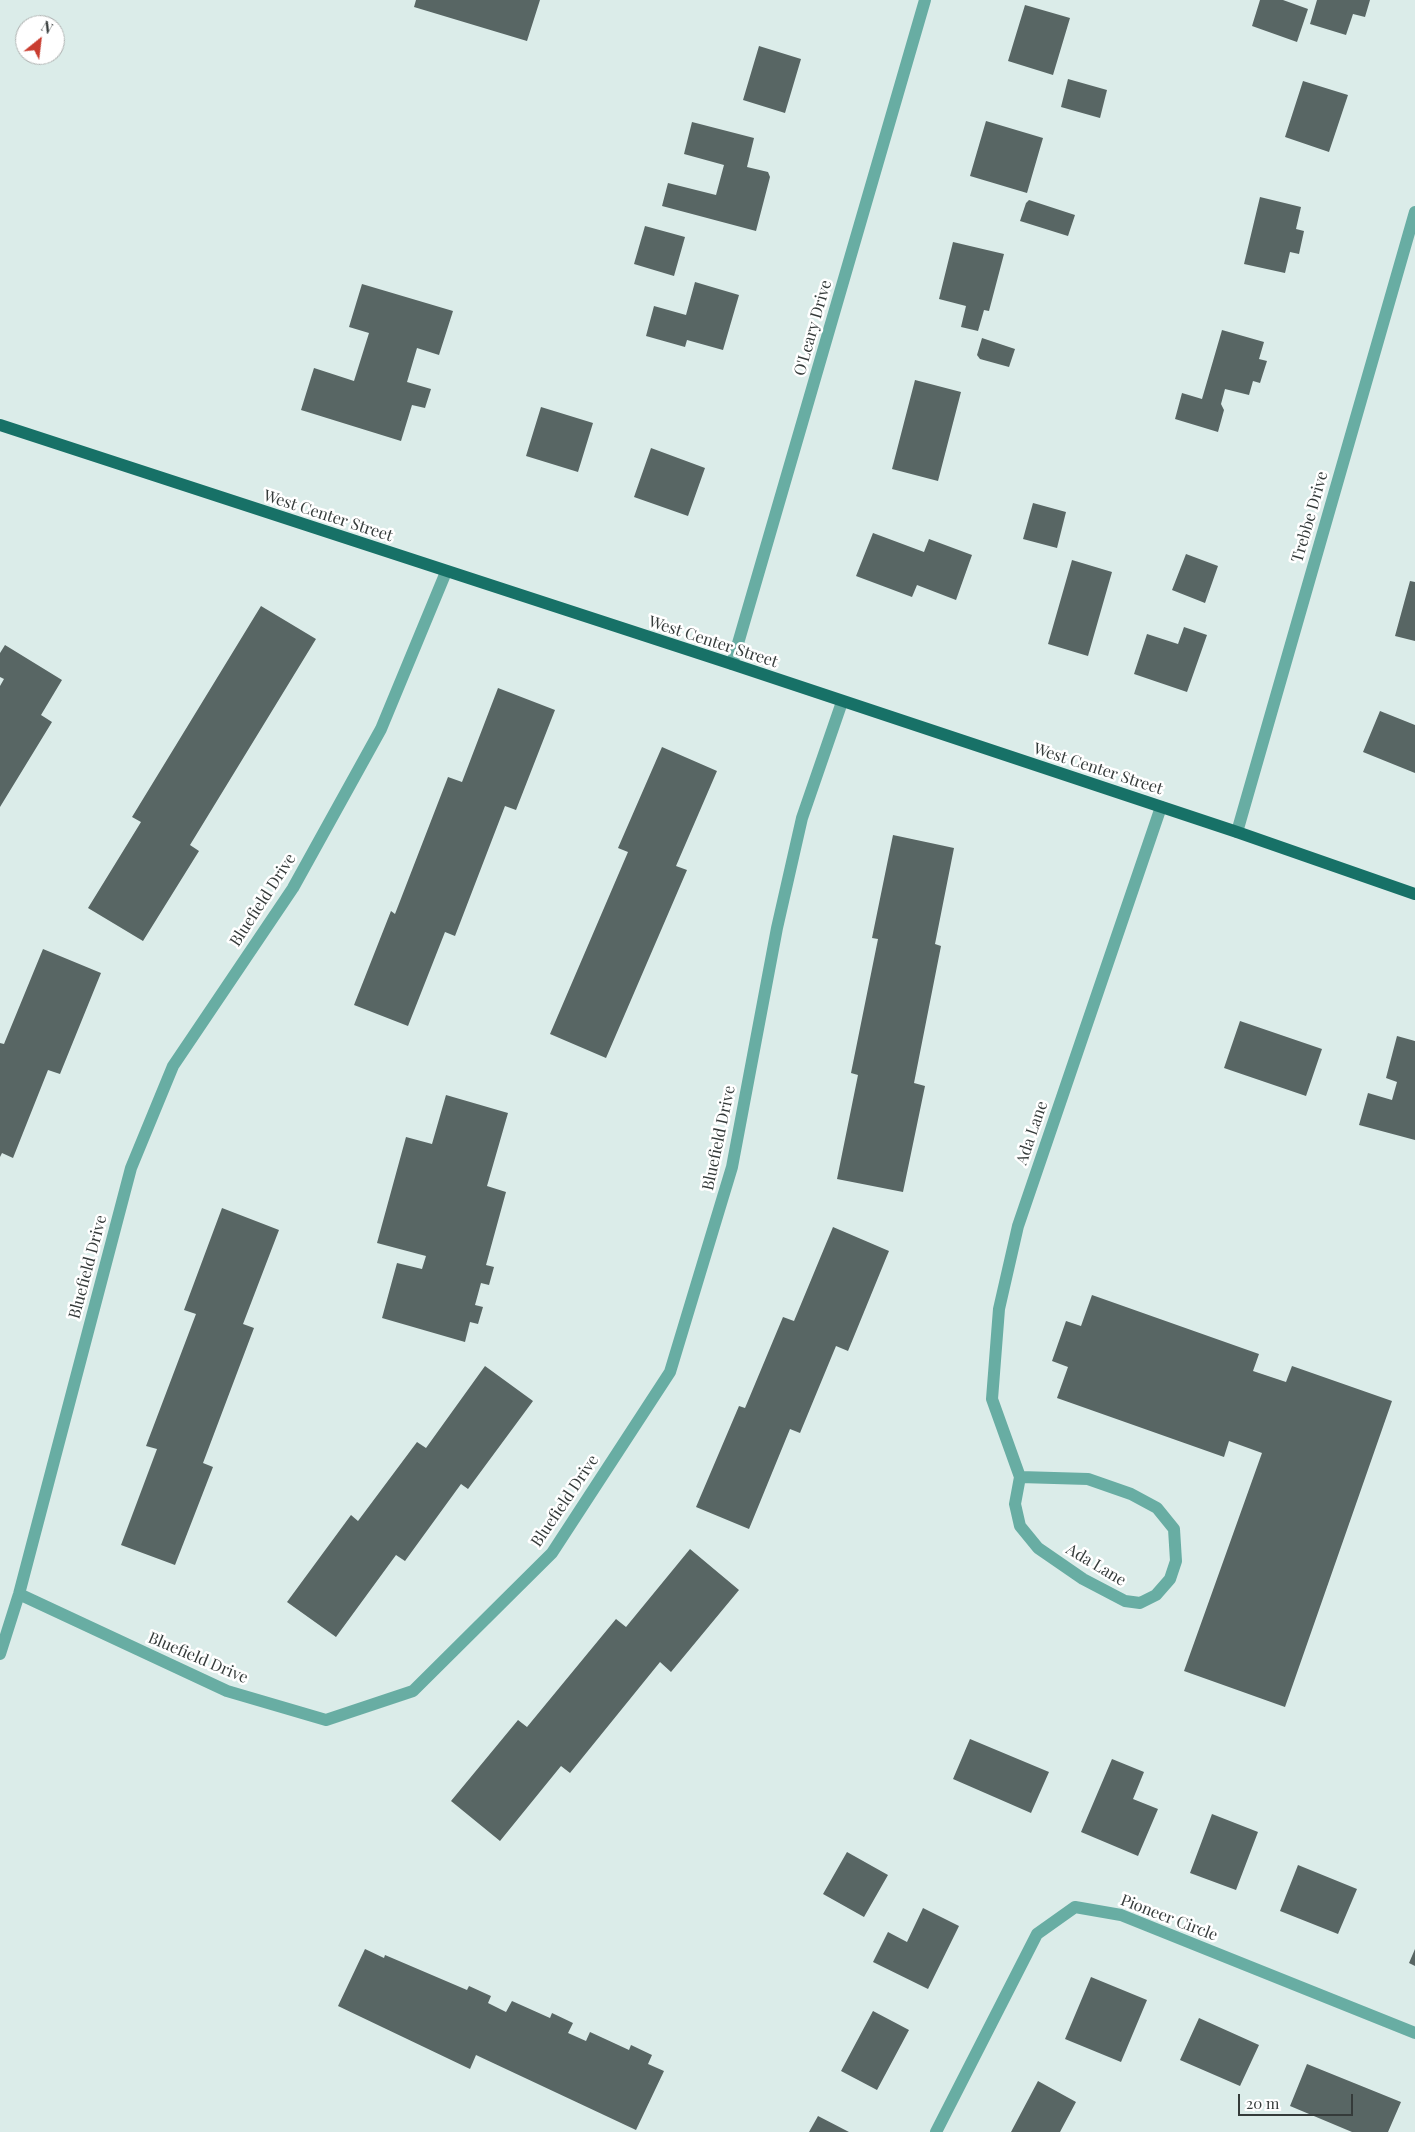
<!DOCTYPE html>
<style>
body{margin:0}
#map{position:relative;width:1415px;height:2132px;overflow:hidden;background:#dbece9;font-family:"Playfair Display",serif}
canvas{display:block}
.north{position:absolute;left:15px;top:15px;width:50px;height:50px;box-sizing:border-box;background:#fff;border:1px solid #aeb1b0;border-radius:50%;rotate:29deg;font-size:14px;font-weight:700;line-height:20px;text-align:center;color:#353b3a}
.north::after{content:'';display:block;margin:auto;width:18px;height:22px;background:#c93c2f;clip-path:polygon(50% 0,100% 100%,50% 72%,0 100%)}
.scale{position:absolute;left:1238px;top:2094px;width:115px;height:22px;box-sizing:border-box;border:2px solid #353b3a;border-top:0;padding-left:6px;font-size:15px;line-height:18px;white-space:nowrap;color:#353b3a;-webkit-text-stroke:4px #fff;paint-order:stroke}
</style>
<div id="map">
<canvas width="1415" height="2132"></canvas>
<div class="north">N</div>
<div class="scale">20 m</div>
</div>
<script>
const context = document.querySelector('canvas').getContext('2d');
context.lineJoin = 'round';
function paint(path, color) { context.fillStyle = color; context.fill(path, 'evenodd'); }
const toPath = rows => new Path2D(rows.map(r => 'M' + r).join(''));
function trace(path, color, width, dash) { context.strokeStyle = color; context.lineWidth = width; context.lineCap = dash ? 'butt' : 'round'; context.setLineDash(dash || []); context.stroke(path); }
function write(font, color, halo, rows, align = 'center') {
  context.font = font + ' "Playfair Display",serif'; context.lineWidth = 5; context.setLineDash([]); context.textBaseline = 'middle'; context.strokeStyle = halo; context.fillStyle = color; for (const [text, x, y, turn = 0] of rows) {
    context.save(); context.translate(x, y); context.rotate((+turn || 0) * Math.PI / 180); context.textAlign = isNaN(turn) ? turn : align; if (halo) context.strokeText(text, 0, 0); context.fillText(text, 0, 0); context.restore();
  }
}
paint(toPath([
 [416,0,540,0,527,41,414,7],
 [1260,0,1283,0,1308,9,1297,42,1252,26],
 [1317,0,1370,0,1365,17,1353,14,1346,35,1310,24],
 [1025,5,1070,18,1053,75,1008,61],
 [759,46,801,59,785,113,743,100],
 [1068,79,1107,90,1100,118,1061,107],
 [1303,81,1348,95,1329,152,1285,137],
 [986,121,1043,138,1027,193,970,176],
 [692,122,754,138,747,167,768,172,770,177,756,231,662,206,668,183,716,195,724,165,684,154],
 [1260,197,1301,207,1296,229,1304,231,1299,254,1290,252,1285,273,1244,264],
 [1029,200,1075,215,1068,236,1020,221,1026,203],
 [645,226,685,237,674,276,634,264],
 [953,242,1004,254,989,311,984,310,978,331,961,327,966,306,939,299],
 [695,282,739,295,723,350,687,340,685,347,646,336,654,306,686,315],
 [362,284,453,311,439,355,417,348,407,382,431,389,425,408,412,405,401,441,301,410,314,368,354,381,369,333,349,327],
 [1222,330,1264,342,1259,359,1267,361,1260,383,1253,381,1249,395,1225,389,1221,404,1224,410,1218,432,1175,419,1182,393,1202,399],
 [982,338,1015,349,1009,367,980,359,977,355],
 [915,380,961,392,938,481,892,469],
 [541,407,593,423,578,472,526,456],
 [651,448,705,468,688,516,634,497],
 [1033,503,1066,512,1057,548,1023,539],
 [873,533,924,552,929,539,972,555,956,600,917,585,912,597,856,576],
 [1186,554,1218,566,1205,603,1172,590],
 [1072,560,1112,572,1088,656,1048,644],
 [1410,581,1415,582,1415,641,1395,636],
 [261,606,316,639,190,845,199,851,143,941,88,908,141,822,132,817],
 [1184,627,1207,635,1187,692,1134,674,1147,634,1178,644],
 [5,645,62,680,41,715,52,722,0,807,0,686,4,679,0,677,0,653],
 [498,688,555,710,516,810,505,806,455,936,445,932,408,1026,354,1005,391,911,395,914,448,777,462,782],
 [1380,711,1415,725,1415,773,1363,752],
 [662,747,717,771,676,866,687,870,606,1058,550,1034,628,852,618,848],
 [893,835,954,848,935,944,941,946,914,1083,925,1086,903,1192,837,1179,858,1075,851,1073,878,939,872,938],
 [43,949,101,973,60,1074,48,1070,13,1158,2,1153,0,1157,0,1043,4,1044],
 [1240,1021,1322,1049,1306,1096,1224,1068],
 [1397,1036,1415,1041,1415,1140,1359,1125,1368,1093,1392,1100,1397,1082,1386,1078],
 [446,1095,508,1113,487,1186,506,1192,486,1265,494,1267,489,1285,481,1283,475,1305,483,1307,478,1324,470,1322,465,1342,382,1318,397,1263,422,1269,426,1256,377,1243,406,1137,432,1144],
 [222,1208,279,1230,243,1324,254,1328,203,1463,213,1467,175,1565,121,1545,157,1449,146,1446,196,1314,184,1310],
 [833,1227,889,1251,848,1351,836,1346,800,1433,790,1429,749,1529,696,1507,739,1406,745,1408,783,1317,794,1321],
 [1092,1295,1259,1354,1253,1371,1286,1382,1292,1366,1392,1401,1285,1707,1184,1671,1262,1453,1229,1441,1224,1457,1057,1398,1068,1367,1052,1361,1066,1321,1081,1326],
 [485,1366,533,1401,468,1489,461,1484,405,1561,396,1555,336,1637,287,1602,351,1515,358,1521,417,1442,426,1448],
 [690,1549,739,1590,671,1672,660,1662,570,1773,561,1766,500,1841,451,1801,518,1720,527,1727,616,1619,626,1627],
 [970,1739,1049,1772,1031,1813,953,1779],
 [1112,1759,1144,1772,1133,1799,1158,1809,1138,1856,1081,1832],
 [1212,1814,1258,1832,1236,1890,1190,1873],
 [847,1852,888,1875,864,1917,823,1894],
 [1298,1865,1357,1889,1338,1934,1280,1911],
 [923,1908,959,1926,928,1989,873,1962,888,1932,907,1942],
 [365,1949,384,1958,385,1955,467,1990,469,1986,491,1996,488,2003,506,2012,512,2001,550,2018,552,2013,573,2023,568,2033,586,2041,590,2032,629,2050,631,2045,652,2055,648,2064,664,2071,636,2130,476,2055,470,2069,338,2006],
 [1415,1949,1415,1966,1409,1963],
 [1091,1977,1147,2000,1121,2062,1065,2039],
 [873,2011,909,2030,877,2090,841,2071],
 [1199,2018,1259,2045,1240,2086,1180,2060],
 [1307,2064,1401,2102,1388,2132,1352,2132,1290,2106],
 [1038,2081,1076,2102,1060,2132,1011,2132],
 [818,2116,849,2132,809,2132]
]), '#586664');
trace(toPath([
 [732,664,925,0],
 [1237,832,1415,212],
 [1020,1477,1088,1479,1131,1494,1157,1508,1174,1529,1176,1561,1170,1579,1156,1595,1140,1603,1125,1601,1083,1579,1038,1548,1020,1526,1015,1504,1020,1477,992,1399,999,1309,1018,1226,1161,807],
 [19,1594,227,1691,326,1720,413,1691,552,1553,670,1372,732,1167,777,928,802,818,842,702],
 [0,1654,19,1594,131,1168,173,1066,293,888,381,729,446,572],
 [936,2132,1037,1934,1075,1907,1121,1915,1415,2033]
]), '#68ada3', 12);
trace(toPath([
 [0,425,732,664,1237,832,1415,894]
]), '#177167', 12);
write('16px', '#353b3a', '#fff', [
 ["O'Leary Drive",813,328,-74],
 ["West Center Street",328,516,18],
 ["Trebbe Drive",1310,517,-74],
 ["West Center Street",713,642,18],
 ["West Center Street",1098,769,18],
 ["Bluefield Drive",263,900,-57],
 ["Ada Lane",1032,1133,-71],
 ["Bluefield Drive",719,1138,-78],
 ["Bluefield Drive",88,1267,-75],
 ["Bluefield Drive",565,1501,-56],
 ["Ada Lane",1096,1565,31],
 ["Bluefield Drive",198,1658,23],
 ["Pioneer Circle",1169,1918,21]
]);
</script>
